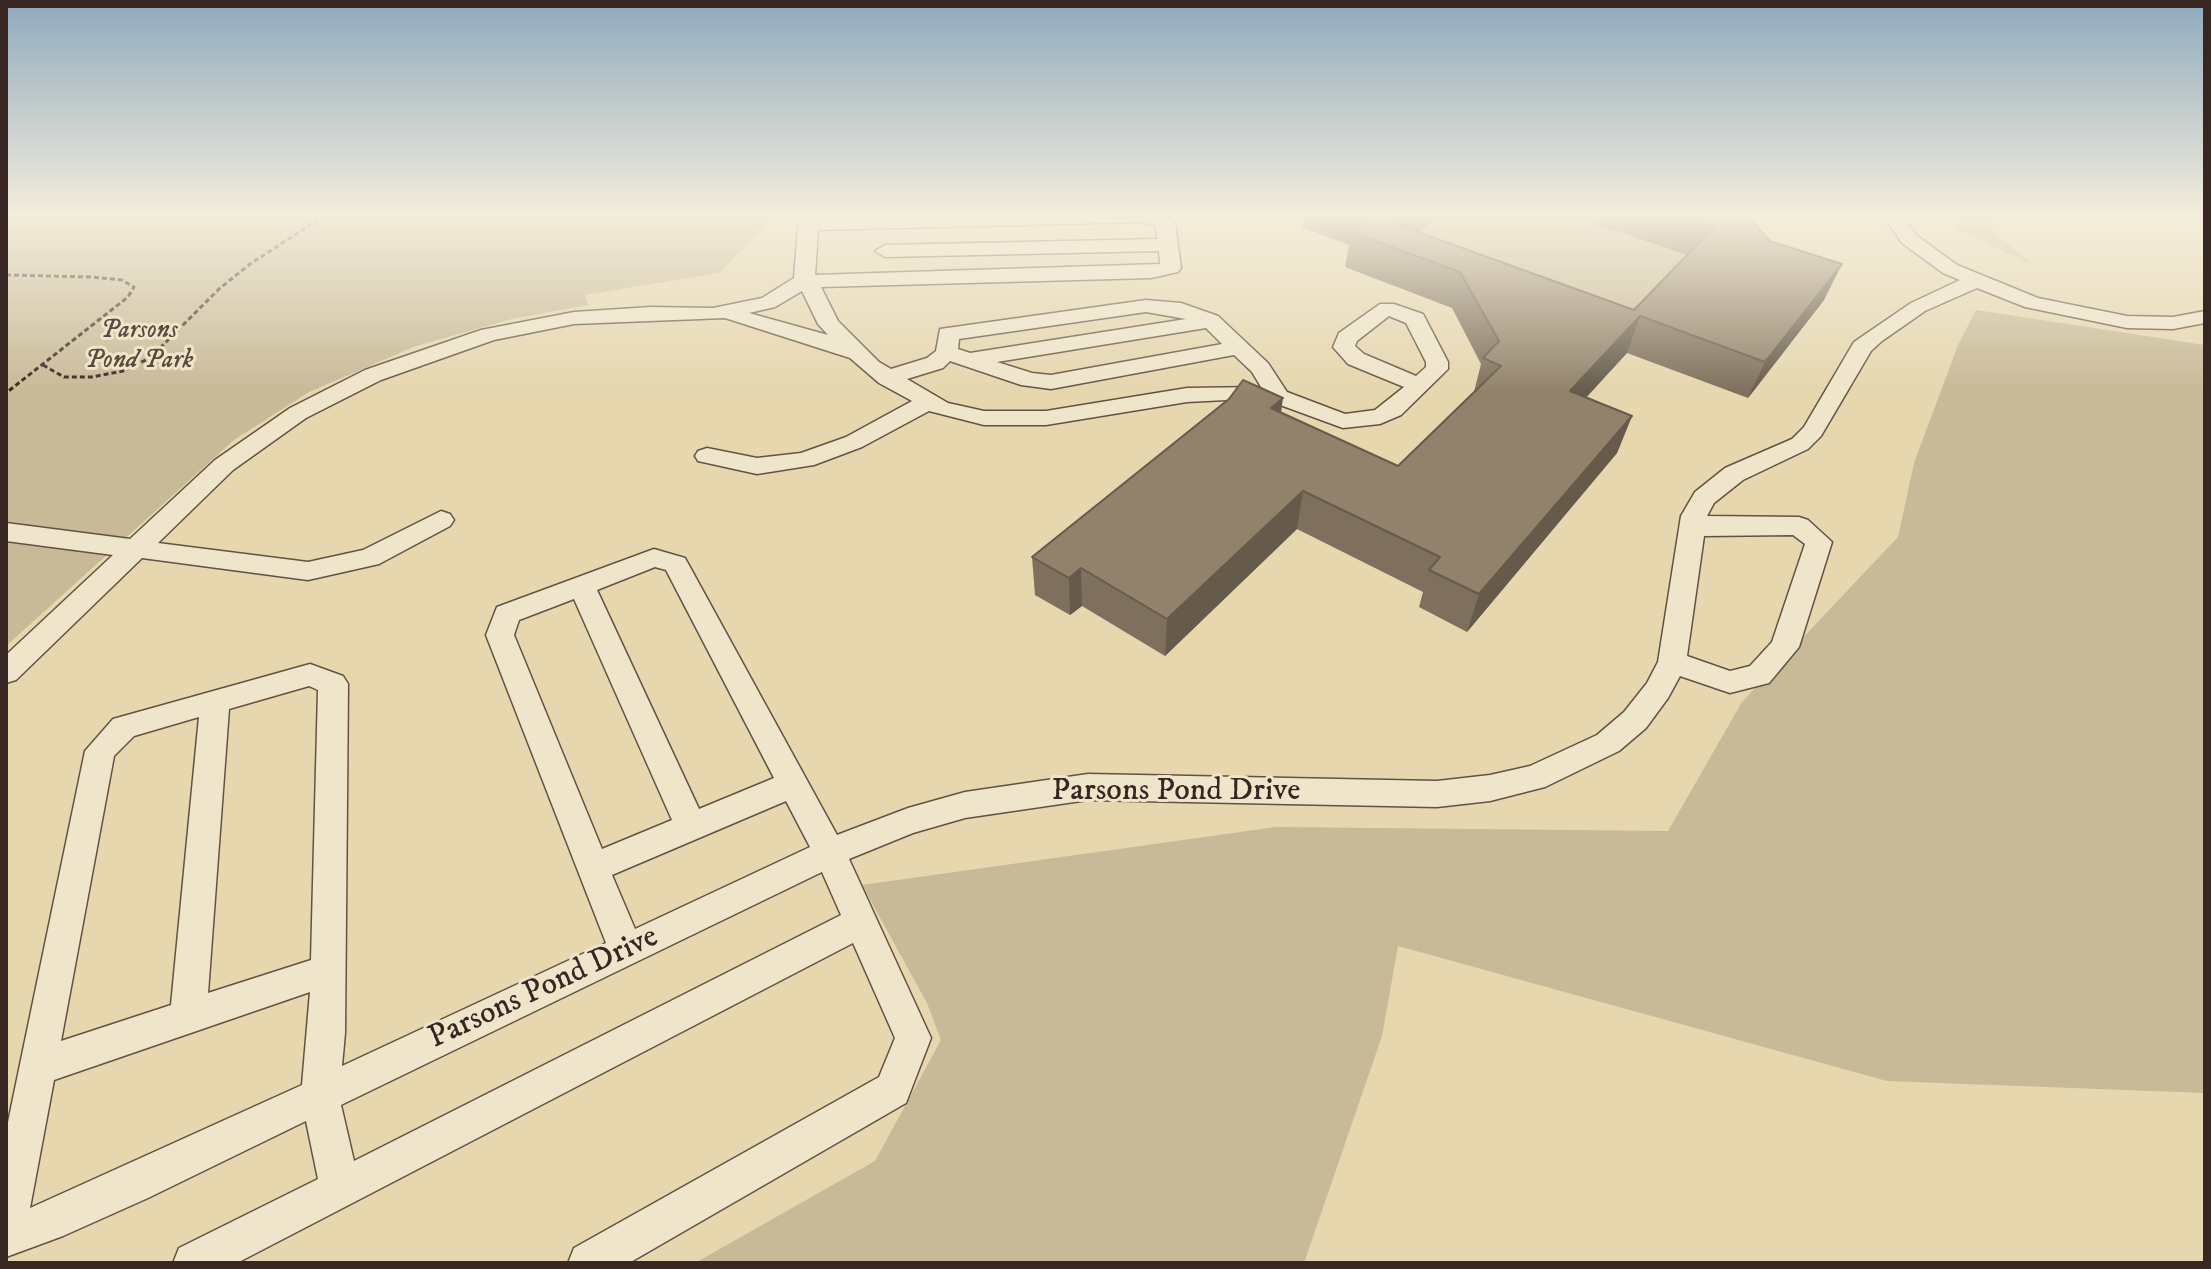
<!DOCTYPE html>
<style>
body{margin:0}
#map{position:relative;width:2211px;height:1269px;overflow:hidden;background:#e6d7af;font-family:"IM FELL DW Pica",serif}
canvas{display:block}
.frame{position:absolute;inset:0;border:8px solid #372621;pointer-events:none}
</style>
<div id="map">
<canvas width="2211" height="1269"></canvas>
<div class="frame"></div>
</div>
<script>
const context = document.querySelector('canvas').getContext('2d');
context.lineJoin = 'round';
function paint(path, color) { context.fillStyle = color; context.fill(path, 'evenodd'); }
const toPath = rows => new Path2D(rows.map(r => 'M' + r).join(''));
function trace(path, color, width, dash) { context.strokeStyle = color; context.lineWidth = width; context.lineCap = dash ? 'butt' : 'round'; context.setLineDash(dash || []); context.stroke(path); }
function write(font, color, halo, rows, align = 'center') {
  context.font = font + ' "IM FELL DW Pica",serif'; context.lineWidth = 6; context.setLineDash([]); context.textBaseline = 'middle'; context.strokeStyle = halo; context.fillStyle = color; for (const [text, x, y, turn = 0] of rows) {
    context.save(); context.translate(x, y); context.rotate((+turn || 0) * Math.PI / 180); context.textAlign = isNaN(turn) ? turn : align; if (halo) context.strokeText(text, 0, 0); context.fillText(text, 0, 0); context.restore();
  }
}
paint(toPath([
 [16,214,776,214,719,273,585,295,588,305,512,319,416,346,309,392,234,440,6,646,6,217],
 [1441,214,1566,214,1702,260,1621,347,1386,258],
 [1951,214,1997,214,1992,230,2032,264,1956,230],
 [1976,310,2205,345,2205,1093,1887,1081,1398,946,1382,1036,1304,1263,695,1263,875,1161,941,1040,927,1003,862,885,1276,827,1668,831,1742,702,1898,537,1914,463,1958,345]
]), '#c8b997');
const minor = toPath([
 [799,214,818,214,818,218,1159,214,1175,223,1181,268,1178,272,1151,278,821,287,838,321,879,362,891,369,927,358,936,351,940,329,1146,300,1181,303,1218,316,1268,363,1287,392,1345,414,1375,410,1404,387,1348,364,1333,347,1339,333,1380,304,1394,304,1423,314,1448,362,1448,369,1401,415,1380,424,1343,428,1272,402,1246,399,1187,402,1046,425,984,425,929,411,862,447,814,465,757,474,698,461,695,456,698,451,707,448,757,458,801,453,846,437,912,401,879,383,850,358,725,318,574,324,494,340,381,380,306,418,233,470,158,543,308,562,363,550,441,511,450,514,454,520,450,526,379,564,308,580,142,558,16,680,6,683,6,655,113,555,6,541,6,523,130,539,215,460,290,408,365,370,481,330,574,312,651,307,713,308,762,298,794,278,799,214],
 [1143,222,1156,226,1157,239,885,245,875,251,885,257,1159,251,1160,264,815,275,818,230,1143,222],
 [802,291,818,324,828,335,749,313,775,307,802,291],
 [1146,312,1186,319,970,353,958,349,959,339,1146,312],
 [1389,316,1406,323,1426,362,1426,367,1416,376,1364,354,1355,346,1357,341,1389,316],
 [1206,328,1222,344,1051,375,1032,373,997,362,1206,328],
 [1234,355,1252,372,1261,387,1187,388,1046,411,984,411,948,403,907,379,943,368,950,361,1021,385,1051,389,1234,355],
 [1882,214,1901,214,1916,235,1957,265,2038,298,2127,316,2173,317,2205,311,2205,323,2173,329,2127,328,2025,307,1977,288,1925,311,1882,341,1871,351,1821,436,1808,449,1743,480,1714,503,1707,516,1799,517,1808,520,1832,542,1799,647,1769,683,1730,693,1680,676,1668,698,1646,728,1619,751,1545,787,1490,801,1437,807,1088,800,965,818,913,833,849,859,931,1038,906,1103,629,1263,568,1263,574,1248,879,1077,895,1038,853,943,237,1263,173,1263,179,1248,318,1179,306,1121,148,1198,63,1236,6,1257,6,1132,85,751,113,719,310,664,343,676,348,684,345,1033,342,1066,606,943,486,635,497,607,654,549,685,558,837,835,908,808,965,792,1088,774,1437,781,1490,775,1530,766,1597,735,1624,712,1647,683,1658,662,1681,516,1695,492,1725,468,1792,439,1804,427,1854,342,1911,303,1960,280,1943,273,1902,243,1882,214],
 [1793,535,1805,544,1772,642,1750,666,1730,671,1687,656,1704,536,1793,535],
 [655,567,666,570,774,778,699,809,597,590,655,567],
 [574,599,672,820,602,849,514,635,519,620,574,599],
 [309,686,318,690,311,960,208,993,229,709,309,686],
 [199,717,171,1005,61,1041,114,756,134,736,199,717],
 [786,801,810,847,635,929,612,875,786,801],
 [822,872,841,915,354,1161,341,1105,822,872],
 [310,992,302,1085,30,1208,54,1080,310,992]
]);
trace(minor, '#635244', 3);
trace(toPath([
 [6,275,92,277,122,280,134,287,128,297,6,393],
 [43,365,64,377,92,377,123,371,150,358,219,289,250,264,327,214]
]), '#372621', 3, [5, 3]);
paint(minor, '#efe5cb');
paint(toPath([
 [1304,214,1442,214,1419,232,1634,310,1687,255,1566,214,1746,214,1824,300,1748,398,1627,353,1586,398,1632,416,1617,453,1467,632,1419,607,1423,592,1297,529,1165,656,1082,606,1070,615,1035,595,1032,557,1281,413,1398,466,1474,392,1481,364,1452,308,1345,267,1349,245,1302,227]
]), '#7e705c');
paint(toPath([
 [1403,214,1442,214,1398,249,1393,223],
 [1842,264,1824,300,1748,398,1765,362],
 [1640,316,1627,353,1557,428,1570,391],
 [1283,398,1278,435,1271,408],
 [1632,416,1617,453,1467,632,1479,594],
 [1303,491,1297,529,1165,656,1167,619],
 [1081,568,1082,606,1070,615,1069,578]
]), '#665b4b');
const building = toPath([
 [1367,214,1403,214,1393,223,1634,310,1716,225,1683,214,1746,214,1770,241,1842,264,1765,362,1640,316,1570,391,1632,416,1479,594,1429,570,1440,557,1303,491,1167,619,1081,568,1069,578,1032,557,1229,399,1243,380,1283,398,1271,408,1398,466,1501,366,1483,358,1499,341,1460,272,1351,232,1372,216,1367,214]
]);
paint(building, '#92826b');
trace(building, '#665b4b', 2);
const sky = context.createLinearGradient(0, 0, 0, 392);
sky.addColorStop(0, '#8faabe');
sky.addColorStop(0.55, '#f4eddb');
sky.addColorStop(1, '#f4eddb00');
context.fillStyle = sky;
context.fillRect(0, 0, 2211, 392);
write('italic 26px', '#5b4b3e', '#efe5cb', [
 ["Parsons",139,332],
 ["Pond Park",139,362]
]);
write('32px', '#372621', '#efe5cb', [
 ["Parsons Pond Drive",1176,792],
 ["Parsons Pond Drive",544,989,-25]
]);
</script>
